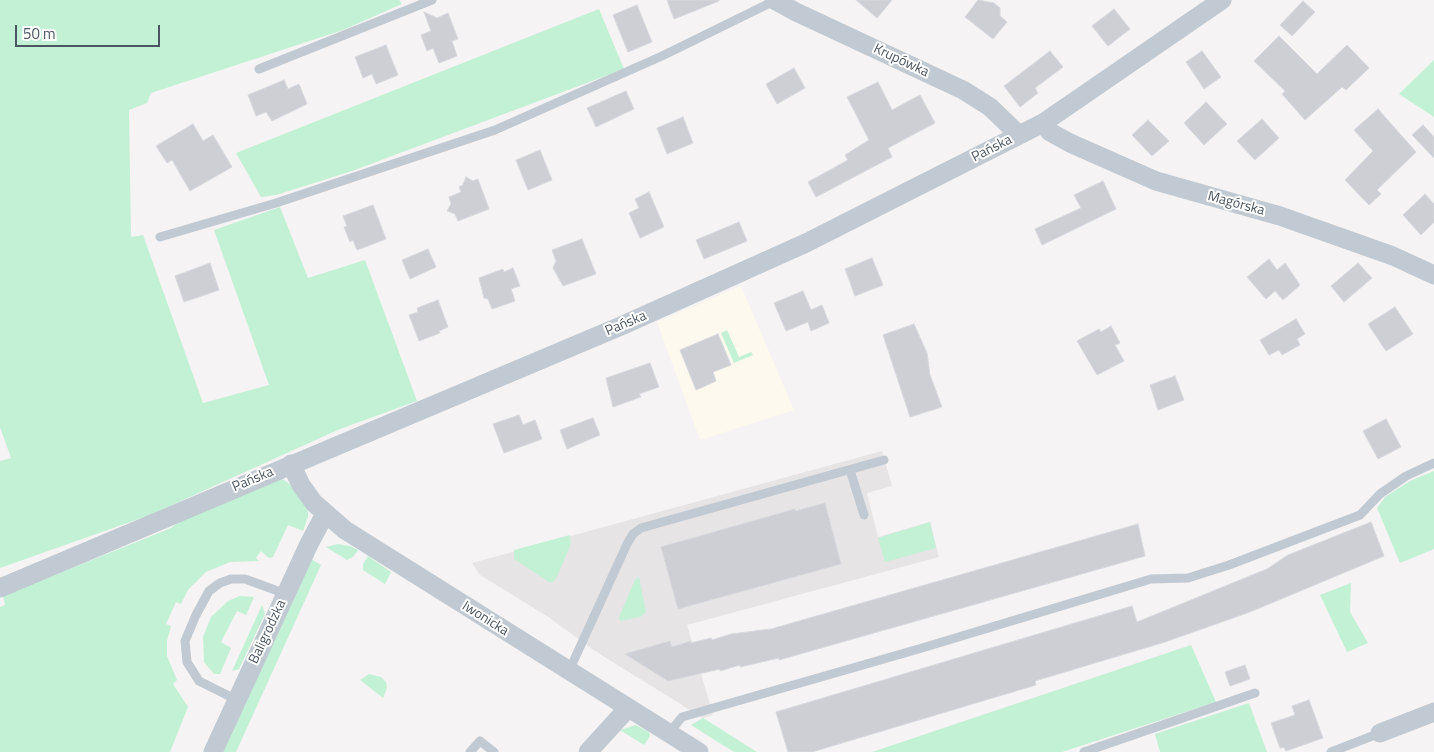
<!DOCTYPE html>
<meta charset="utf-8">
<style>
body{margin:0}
#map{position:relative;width:1434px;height:752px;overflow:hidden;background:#f5f3f3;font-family:"Titillium Web",sans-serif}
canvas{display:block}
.scale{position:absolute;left:15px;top:25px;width:145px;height:22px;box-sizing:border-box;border:2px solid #4a5661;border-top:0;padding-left:6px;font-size:15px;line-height:18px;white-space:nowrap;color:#4a5661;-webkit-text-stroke:4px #fff;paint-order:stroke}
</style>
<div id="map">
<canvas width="1434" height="752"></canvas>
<div class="scale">50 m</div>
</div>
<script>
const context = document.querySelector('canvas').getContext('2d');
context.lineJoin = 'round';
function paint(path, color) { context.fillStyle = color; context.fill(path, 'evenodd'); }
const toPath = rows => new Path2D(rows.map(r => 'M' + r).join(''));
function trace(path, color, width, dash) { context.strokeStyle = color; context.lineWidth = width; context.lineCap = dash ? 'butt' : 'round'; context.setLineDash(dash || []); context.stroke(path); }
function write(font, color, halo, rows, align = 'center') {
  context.font = font + ' "Titillium Web",sans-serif'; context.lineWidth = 4; context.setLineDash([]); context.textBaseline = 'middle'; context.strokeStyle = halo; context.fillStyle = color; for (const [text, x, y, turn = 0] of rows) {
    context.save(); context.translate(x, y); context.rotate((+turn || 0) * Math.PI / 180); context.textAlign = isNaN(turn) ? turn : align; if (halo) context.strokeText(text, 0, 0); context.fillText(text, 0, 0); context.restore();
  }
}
paint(toPath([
 [741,286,794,410,700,440,657,322]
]), '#fdf9ef');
paint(toPath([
 [882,451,892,486,867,493,878,537,930,522,939,557,687,625,713,715,703,718,595,651,550,618,480,575,472,563]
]), '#e6e4e5');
paint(toPath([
 [0,0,399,0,402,4,343,30,151,93,147,103,129,110,131,237,143,235,203,403,269,385,214,230,280,207,308,278,365,260,417,401,340,429,150,515,0,568,0,461,11,458,0,427],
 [599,9,624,69,352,171,276,195,261,197,236,153],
 [1434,60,1434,117,1399,94],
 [727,330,739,357,751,352,753,355,734,363,721,333],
 [1434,471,1434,549,1400,563,1377,508,1385,497,1410,481],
 [281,478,291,485,308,511,308,517,303,531,288,525,273,557,269,558,261,551,256,558,259,561,230,562,206,572,188,590,181,604,176,602,166,624,171,626,167,641,167,656,177,680,173,684,188,707,170,752,0,752,0,607,5,605,3,596,171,528,194,511],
 [930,522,936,548,885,562,878,538],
 [570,535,571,544,556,579,553,582,549,582,514,559,514,550],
 [338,544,350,546,358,550,353,557,347,560,326,547],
 [368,556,391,572,385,584,363,570,363,564],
 [311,559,321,565,236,752,224,752,223,751],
 [639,577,646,612,640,617,620,621,619,617,635,580],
 [1351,583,1350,612,1368,643,1347,652,1320,595],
 [240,596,254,597,246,615,237,611,221,642,231,648,220,674,214,674,204,662,203,637,211,617,228,601],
 [262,605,265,614,239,669,232,671],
 [1191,645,1216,702,1062,752,872,752],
 [369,674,381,677,386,682,387,688,383,698,360,680],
 [1249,703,1267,752,1160,752,1155,734],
 [703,718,757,752,734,752,691,725],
 [636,725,649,732,650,736,644,745,620,730]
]), '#c3f1d5');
const building = toPath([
 [667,0,719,0,719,1,674,19,667,0],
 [856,0,892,0,877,18,856,0],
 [978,0,994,3,1000,8,1000,16,1007,22,993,39,965,17,978,0],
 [1303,1,1315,12,1292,36,1280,25,1303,1],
 [637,5,652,42,628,52,613,15,637,5],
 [1114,9,1130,29,1108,46,1092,26,1114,9],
 [424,12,437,18,448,13,458,39,452,41,457,56,439,63,433,48,427,51,421,35,431,31,424,12],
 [1279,36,1317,74,1347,45,1369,68,1346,90,1342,87,1305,120,1282,94,1285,91,1254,61,1279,36],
 [386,45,398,75,376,84,372,74,363,78,355,57,386,45],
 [1050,51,1063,67,1035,88,1038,93,1020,107,1004,86,1050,51],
 [1202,51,1221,77,1204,89,1186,62,1202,51],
 [794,68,805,88,777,104,766,84,794,68],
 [284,80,288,89,299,84,307,104,272,121,266,112,256,116,248,95,284,80],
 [878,82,892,110,920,95,935,123,888,148,892,157,816,197,808,182,848,160,845,155,869,140,847,97,878,82],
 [626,91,634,109,596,127,587,108,626,91],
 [1206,102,1227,124,1204,145,1184,123,1206,102],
 [1378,109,1416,152,1377,190,1381,194,1369,205,1345,180,1373,151,1354,130,1378,109],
 [683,117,693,143,667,154,657,128,683,117],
 [1262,119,1279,138,1255,160,1237,141,1262,119],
 [1148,120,1169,141,1152,156,1132,135,1148,120],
 [193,124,203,141,213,135,232,167,190,191,172,160,167,163,156,146,193,124],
 [1423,125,1434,137,1434,158,1412,135,1423,125],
 [540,150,552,180,528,190,516,160,540,150],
 [466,177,473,181,478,179,489,209,458,221,455,214,447,211,451,204,449,197,461,192,459,187,463,185,466,177],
 [1103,181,1116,209,1042,245,1035,229,1081,208,1074,195,1103,181],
 [649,192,664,227,640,238,629,213,639,208,635,199,649,192],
 [1425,194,1434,204,1434,222,1421,235,1403,215,1425,194],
 [373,205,386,239,357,250,353,240,350,242,344,227,347,226,343,216,373,205],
 [739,222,747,241,704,259,696,240,739,222],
 [582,239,596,274,563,286,553,268,556,261,552,250,582,239],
 [428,249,436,267,410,279,402,260,428,249],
 [872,258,883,285,855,296,845,269,872,258],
 [1269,259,1277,270,1285,263,1300,285,1283,300,1275,291,1266,299,1247,277,1269,259],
 [210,263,219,290,184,302,175,276,210,263],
 [1358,263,1372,278,1344,302,1331,286,1358,263],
 [513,268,520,286,511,289,515,301,492,309,488,299,484,298,479,278,503,269,504,272,513,268],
 [803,291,811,310,822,305,829,323,811,331,808,322,786,331,774,303,803,291],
 [438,300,448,327,439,331,440,333,419,341,409,315,418,312,417,308,438,300],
 [1395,307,1413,334,1386,351,1368,324,1395,307],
 [1296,319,1305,334,1297,339,1300,345,1282,355,1279,350,1269,355,1260,340,1296,319],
 [914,324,927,353,930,375,942,407,910,417,883,335,914,324],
 [1111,326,1120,343,1115,345,1124,361,1097,375,1077,341,1099,329,1101,332,1111,326],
 [718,334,731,365,713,372,716,381,696,390,680,350,718,334],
 [650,363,659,387,639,394,641,397,613,407,606,378,650,363],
 [1175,376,1184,400,1158,410,1150,385,1175,376],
 [519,415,523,425,535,420,542,439,504,453,493,424,519,415],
 [593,418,600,435,567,449,560,430,593,418],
 [1386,419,1401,447,1378,459,1363,431,1386,419],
 [825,503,841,564,678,609,661,547,795,509,795,511,825,503],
 [1371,522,1384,556,1250,612,1165,642,1035,681,1036,685,812,752,788,752,776,712,1132,606,1137,622,1267,569,1288,555,1371,522],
 [1138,524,1145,556,779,660,779,658,740,667,740,665,720,671,720,669,668,681,625,654,670,641,672,647,691,641,691,643,711,638,712,640,731,634,771,629,1138,524],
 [1245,665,1250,679,1230,686,1225,672,1245,665],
 [1309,700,1323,738,1286,751,1284,747,1280,748,1271,723,1295,715,1292,706,1309,700]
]);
paint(building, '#cdcfd5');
trace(building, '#d7d9de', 1);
trace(toPath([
 [259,69,432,0],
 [160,237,276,203,495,130,662,56,768,4,772,0],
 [850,470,864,515],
 [569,671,627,544,633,534,641,528,884,460],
 [237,700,199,681,187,662,185,641,196,615,209,591,220,583,231,579,245,579,286,594],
 [669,733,682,717,922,648,1151,579,1188,578,1229,565,1360,515,1380,494,1406,476,1434,463],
 [470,752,480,741,494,752],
 [1084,752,1255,693],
 [1331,752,1380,733]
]), '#c1cad2', 9);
trace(toPath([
 [774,0,796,12,963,90,990,107,1019,135],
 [1043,123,1050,132,1070,143,1156,181,1280,216,1393,256,1434,275],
 [291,464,301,485,314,503,345,530,699,752],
 [0,588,621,326,806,243,1043,123,1222,0],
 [1380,733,1434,712],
 [213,752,309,544,325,514],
 [588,752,628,708]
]), '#c1cad2', 19);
write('14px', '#4a5661', '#fff', [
 ["Krupówka",901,61,25],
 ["Pańska",992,149,-27],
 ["Magórska",1236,204,15],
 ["Pańska",626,324,-23],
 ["Pańska",253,480,-23],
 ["Iwonicka",485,619,32],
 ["Baligrodzka",268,632,-65]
]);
</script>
